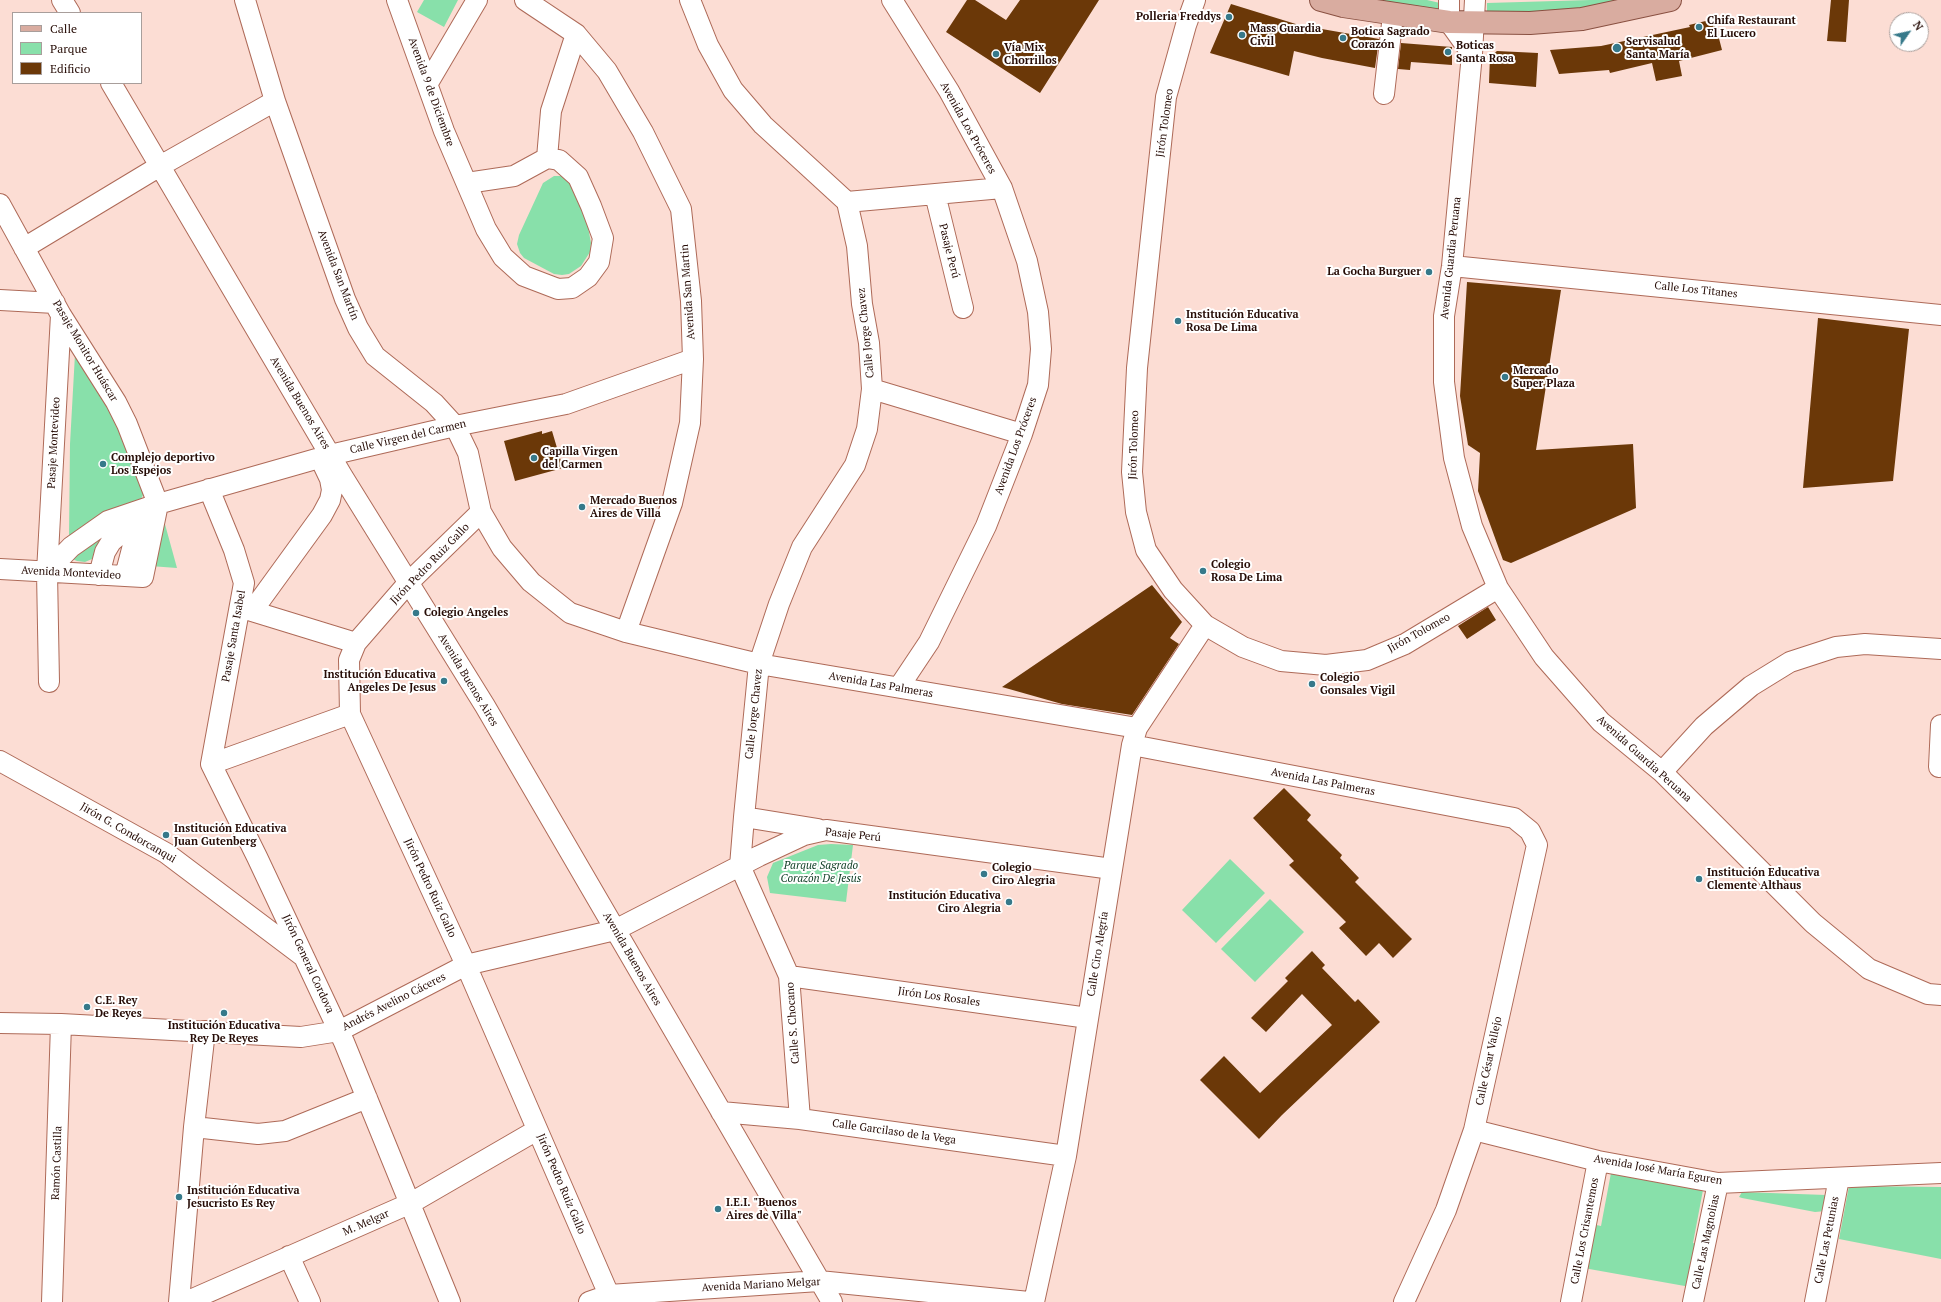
<!DOCTYPE html>
<meta charset="utf-8">
<style>
body{margin:0}
#map{position:relative;width:1941px;height:1302px;overflow:hidden;background:#fcddd4;font-family:"PT Serif",serif}
canvas{display:block}
.legend{position:absolute;left:12px;top:12px;width:130px;height:72px;box-sizing:border-box;background:#fff;border:1px solid #a89e9b;margin:0;padding:5px 7px;list-style:none;font-size:12px;color:#260c06}
.legend li{display:flex;align-items:center;gap:8px;height:20px}
.legend b{width:20px;border:1px solid #a89e9b}
.north{position:absolute;left:1889px;top:12px;width:40px;height:40px;box-sizing:border-box;background:#fff;border:1px solid #a89e9b;border-radius:50%;rotate:56deg;font-size:11px;font-weight:700;line-height:16px;text-align:center;color:#260c06}
.north::after{content:'';display:block;margin:auto;width:14px;height:18px;background:#36798a;clip-path:polygon(50% 0,100% 100%,50% 72%,0 100%)}
</style>
<div id="map">
<canvas width="1941" height="1302"></canvas>
<ul class="legend">
<li><b style="height:5px;background:#d9aca0"></b>Calle</li>
<li><b style="height:11px;background:#88e0aa"></b>Parque</li>
<li><b style="height:11px;background:#6b3808"></b>Edificio</li>
</ul>
<div class="north">N</div>
</div>
<script>
const context = document.querySelector('canvas').getContext('2d');
context.lineJoin = 'round';
function paint(path, color) { context.fillStyle = color; context.fill(path, 'evenodd'); }
const toPath = rows => new Path2D(rows.map(r => 'M' + r).join(''));
function trace(path, color, width, dash) { context.strokeStyle = color; context.lineWidth = width; context.lineCap = dash ? 'butt' : 'round'; context.setLineDash(dash || []); context.stroke(path); }
function write(font, color, halo, rows, align = 'center') {
  context.font = font + ' "PT Serif",serif'; context.lineWidth = 4; context.setLineDash([]); context.textBaseline = 'middle'; context.strokeStyle = halo; context.fillStyle = color; for (const [text, x, y, turn = 0] of rows) {
    context.save(); context.translate(x, y); context.rotate((+turn || 0) * Math.PI / 180); context.textAlign = isNaN(turn) ? turn : align; if (halo) context.strokeText(text, 0, 0); context.fillText(text, 0, 0); context.restore();
  }
}
paint(toPath([
 [424,0,458,0,444,27,417,12],
 [1367,0,1427,0,1440,3,1439,13],
 [1590,0,1648,0,1592,10,1487,14,1487,3],
 [554,176,566,176,582,195,591,243,590,252,581,266,569,274,562,275,554,274,524,258,520,253,517,244,519,235,543,183],
 [75,354,114,414,144,493,141,499,109,510,69,538,70,444],
 [163,517,177,568,150,566],
 [116,522,100,554,92,559,85,562,77,561,70,558],
 [831,844,853,845,846,902,770,893,767,877,773,863,818,845],
 [1230,859,1265,893,1216,943,1182,910],
 [1270,899,1304,932,1255,982,1221,949],
 [1611,1173,1703,1190,1693,1243,1705,1246,1696,1288,1578,1267,1587,1223,1601,1226],
 [1849,1186,1941,1187,1941,1259,1839,1239],
 [1742,1192,1826,1195,1826,1211,1815,1212,1742,1198,1739,1197]
]), '#88e0aa');
paint(toPath([
 [967,0,975,0,1006,20,1020,0,1099,0,1040,93,946,32],
 [1831,0,1849,0,1846,42,1827,41],
 [1231,4,1299,25,1379,39,1375,68,1322,58,1294,51,1289,76,1210,53],
 [1714,19,1722,50,1679,61,1682,76,1656,81,1652,63,1610,73,1609,70,1559,74,1550,50,1601,46,1690,27,1689,25],
 [1401,43,1452,47,1452,65,1411,62,1410,70,1398,69],
 [1497,51,1538,53,1536,87,1489,83,1490,56],
 [1467,282,1561,290,1536,450,1633,444,1636,508,1511,563,1503,560,1478,491,1480,453,1468,445,1460,396],
 [1818,318,1909,329,1893,481,1803,488],
 [542,431,542,434,552,431,563,468,515,481,504,441],
 [1152,585,1182,622,1170,638,1179,644,1132,715,1062,704,1002,687],
 [1488,607,1496,620,1467,639,1458,626],
 [1284,788,1311,815,1307,820,1342,855,1340,858,1359,878,1355,882,1412,939,1393,958,1379,943,1366,956,1339,928,1346,922,1289,865,1294,861,1253,818],
 [1312,951,1325,965,1322,968,1355,1002,1358,999,1380,1022,1282,1115,1259,1139,1200,1080,1224,1056,1260,1093,1332,1025,1302,994,1266,1032,1251,1018,1288,981,1285,978]
]), '#6b3808');
const minor = toPath([
 [62,0,70,13],
 [245,0,275,101,345,299,358,328,375,356,434,403,455,426,468,453,481,512,502,548,531,582,570,613,626,632,759,664,1137,728],
 [397,0,444,131,486,229,503,257,524,276,558,289,572,288,588,277,599,262,603,238,591,206,578,177,559,160,547,158,514,176,467,183],
 [525,0,576,34,607,71,643,132,681,209,691,301,693,359,690,423,672,503,626,632],
 [690,0,708,45,733,90,763,125,847,202,857,246,862,304,869,343,872,389,867,429,855,465,802,547,779,604,759,664,744,817,740,866,789,976,800,1119],
 [892,0,949,91,1002,188,1027,261,1038,312,1041,349,1038,385,1022,434,986,526,929,642,899,687],
 [1195,0,1186,25,1166,97,1137,368,1132,472,1136,512,1146,550,1173,590,1205,625,1243,647,1281,661,1326,665,1367,660,1405,644,1498,588],
 [1449,0,1449,22,1472,54],
 [1475,0,1472,54,1452,266,1444,316,1444,382,1454,458,1472,526,1498,588,1544,657,1601,722,1662,772,1813,923,1869,969,1928,994,1941,995],
 [111,83,343,477,485,706,832,1302],
 [428,83,477,0],
 [1384,94,1393,15],
 [547,158,551,111,576,34],
 [935,194,963,308],
 [847,202,1002,188],
 [0,204,61,315,116,402,127,424,158,504],
 [24,248,160,166,275,101],
 [1452,266,1941,315],
 [0,300,55,303],
 [872,389,1022,434],
 [209,489,234,550,244,583,211,764],
 [481,512,409,582,356,643,349,660,350,714,466,965,609,1295],
 [0,569,143,577,158,504],
 [47,572,71,547,108,521,158,504,330,455,455,426,566,404,693,359],
 [99,575,105,552,111,542,127,528,139,522],
 [125,576,139,522,156,505],
 [242,608,356,643],
 [253,610,322,515,330,500,332,490,330,479,320,458],
 [49,682,47,572,61,315],
 [1132,745,1514,818,1530,831,1537,845,1474,1130,1446,1210,1404,1302],
 [0,761,166,853,304,957],
 [211,764,257,857,344,1042,450,1302],
 [211,764,350,714],
 [1939,767,1941,725],
 [1662,772,1704,726,1751,686,1790,662,1836,647,1865,644,1941,649],
 [744,817,818,829],
 [789,976,1088,1018],
 [0,1023,61,1024,301,1037,339,1031,466,965,615,930,759,856,804,835,826,830,1112,869],
 [721,1112,800,1119,1066,1156],
 [194,1127,258,1134,285,1131,367,1098],
 [1474,1130,1598,1161,1718,1183,1941,1173],
 [289,1256,310,1302],
 [52,1302,61,1024],
 [179,1302,194,1127,205,1031],
 [186,1302,411,1203,537,1130],
 [589,1302,609,1295,819,1281,1029,1302],
 [1034,1302,1066,1156,1132,745,1137,728,1205,625],
 [1571,1302,1598,1161],
 [1693,1302,1718,1183],
 [1815,1302,1839,1178]
]);
const major = toPath([
 [1321,0,1343,6,1449,22,1530,23,1582,19,1670,0]
]);
trace(minor, '#ae6a58', 22);
trace(major, '#895041', 24);
trace(minor, '#fff', 20);
trace(major, '#d9aca0', 22);
for (const [x, y, r, color] of [
 [1229,17,4,"#36798a"],
 [1699,27,4,"#36798a"],
 [1242,35,4,"#36798a"],
 [1343,38,4,"#36798a"],
 [1617,48,5,"#36798a"],
 [1448,52,4,"#36798a"],
 [996,54,4,"#36798a"],
 [1429,272,4,"#36798a"],
 [1178,321,4,"#36798a"],
 [1505,377,4,"#36798a"],
 [534,458,4,"#36798a"],
 [103,464,4,"#36798a"],
 [582,507,4,"#36798a"],
 [1203,571,4,"#36798a"],
 [416,613,4,"#36798a"],
 [444,681,4,"#36798a"],
 [1312,684,4,"#36798a"],
 [166,835,4,"#36798a"],
 [984,874,4,"#36798a"],
 [1699,879,4,"#36798a"],
 [1009,902,4,"#36798a"],
 [87,1007,4,"#36798a"],
 [224,1013,4,"#36798a"],
 [179,1197,4,"#36798a"],
 [718,1209,4,"#36798a"]
]) { const dot = new Path2D(); dot.arc(x, y, r, 0, 2 * Math.PI); context.fillStyle = color; context.fill(dot); trace(dot, '#fff', 1.5); }
write('bold 11px', '#260c06', '#fff', [
 ["Polleria Freddys",1221,17,"right"],
 ["Chifa Restaurant",1707,21],
 ["El Lucero",1707,34],
 ["Mass Guardia",1250,29],
 ["Civil",1250,42],
 ["Botica Sagrado",1351,32],
 ["Corazón",1351,45],
 ["Servisalud",1626,42],
 ["Santa María",1626,55],
 ["Boticas",1456,46],
 ["Santa Rosa",1456,59],
 ["Vía Mix",1004,48],
 ["Chorrillos",1004,61],
 ["La Gocha Burguer",1421,272,"right"],
 ["Institución Educativa",1186,315],
 ["Rosa De Lima",1186,328],
 ["Mercado",1513,371],
 ["Super Plaza",1513,384],
 ["Capilla Virgen",542,452],
 ["del Carmen",542,465],
 ["Complejo deportivo",111,458],
 ["Los Espejos",111,471],
 ["Mercado Buenos",590,501],
 ["Aires de Villa",590,514],
 ["Colegio",1211,565],
 ["Rosa De Lima",1211,578],
 ["Colegio Angeles",424,613],
 ["Institución Educativa",436,675,"right"],
 ["Angeles De Jesus",436,688,"right"],
 ["Colegio",1320,678],
 ["Gonsales Vigil",1320,691],
 ["Institución Educativa",174,829],
 ["Juan Gutenberg",174,842],
 ["Colegio",992,868],
 ["Ciro Alegria",992,881],
 ["Institución Educativa",1707,873],
 ["Clemente Althaus",1707,886],
 ["Institución Educativa",1001,896,"right"],
 ["Ciro Alegria",1001,909,"right"],
 ["C.E. Rey",95,1001],
 ["De Reyes",95,1014],
 ["Institución Educativa",224,1026,"center"],
 ["Rey De Reyes",224,1039,"center"],
 ["Institución Educativa",187,1191],
 ["Jesucristo Es Rey",187,1204],
 ["I.E.I. \"Buenos",726,1203],
 ["Aires de Villa\"",726,1216]
], 'left');
write('11px', '#260c06', '#fff', [
 ["Avenida 9 de Diciembre",431,92,70],
 ["Jirón Tolomeo",1165,123,-82],
 ["Avenida Los Próceres",968,128,61],
 ["Pasaje Perú",949,251,76],
 ["Avenida Guardia Peruana",1451,258,-84],
 ["Avenida San Martín",338,275,69],
 ["Calle Los Titanes",1696,290,6],
 ["Avenida San Martin",688,292,-94],
 ["Calle Jorge Chavez",866,333,-96],
 ["Pasaje Monitor Huáscar",85,351,59],
 ["Avenida Buenos Aires",300,403,59],
 ["Calle Virgen del Carmen",408,437,-13],
 ["Pasaje Montevideo",54,443,-87],
 ["Jirón Tolomeo",1134,445,-88],
 ["Avenida Los Próceres",1016,446,-70],
 ["Jirón Pedro Ruiz Gallo",430,564,-46],
 ["Avenida Montevideo",71,573,3],
 ["Jirón Tolomeo",1419,633,-29],
 ["Pasaje Santa Isabel",234,636,-80],
 ["Avenida Buenos Aires",468,680,59],
 ["Avenida Las Palmeras",881,685,10],
 ["Calle Jorge Chavez",754,714,-84],
 ["Avenida Guardia Peruana",1644,759,42],
 ["Avenida Las Palmeras",1323,782,11],
 ["Jirón G. Condorcanqui",128,833,30],
 ["Pasaje Perú",853,835,6],
 ["Jirón Pedro Ruiz Gallo",430,888,65],
 ["Calle Ciro Alegría",1098,954,-81],
 ["Avenida Buenos Aires",632,959,60],
 ["Jirón General Cordova",308,964,65],
 ["Jirón Los Rosales",939,997,8],
 ["Andrés Avelino Cáceres",394,1002,-27],
 ["Calle S. Chocano",793,1023,-94],
 ["Calle César Vallejo",1489,1061,-78],
 ["Calle Garcilaso de la Vega",894,1132,8],
 ["Ramón Castilla",57,1163,-88],
 ["Avenida José María Eguren",1658,1170,10],
 ["Jirón Pedro Ruiz Gallo",561,1184,67],
 ["M. Melgar",366,1223,-24],
 ["Calle Los Crisantemos",1585,1231,-79],
 ["Calle Las Petunias",1827,1240,-79],
 ["Calle Las Magnolias",1706,1242,-78],
 ["Avenida Mariano Melgar",761,1285,-3]
]);
write('italic 11px', '#124027', '#fff', [
 ["Parque Sagrado",821,866],
 ["Corazón De Jesús",821,879]
]);
</script>
